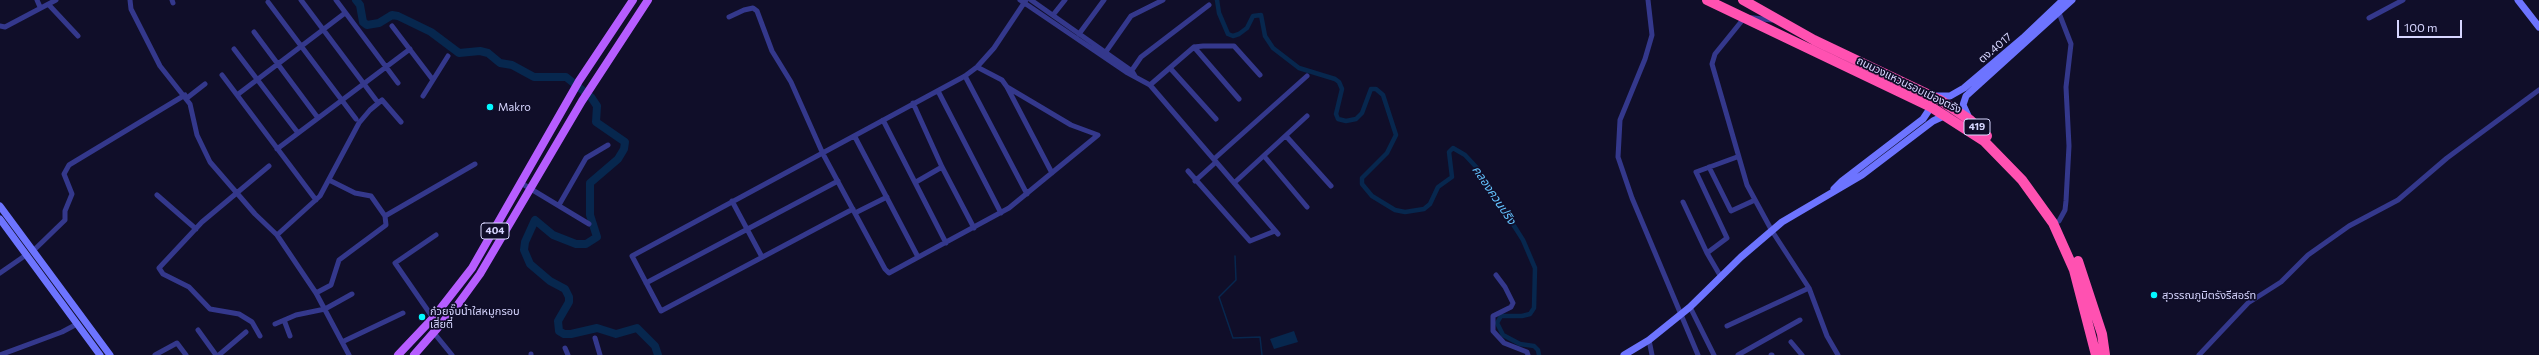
<!DOCTYPE html>
<meta charset="utf-8">
<style>
body{margin:0}
#map{position:relative;width:2539px;height:355px;overflow:hidden;background:#100e29;font-family:Commissioner,sans-serif}
canvas{display:block}
.scale{position:absolute;left:2397px;top:20px;width:65px;height:18px;box-sizing:border-box;border:2px solid #d7d6ff;border-top:0;padding-left:5px;font-size:12px;line-height:14px;white-space:nowrap;color:#d7d6ff;-webkit-text-stroke:3px #100e29;paint-order:stroke}
</style>
<div id="map">
<canvas width="2539" height="355"></canvas>
<div class="scale">100 m</div>
</div>
<script>
const context = document.querySelector('canvas').getContext('2d');
context.lineJoin = 'round';
function paint(path, color) { context.fillStyle = color; context.fill(path, 'evenodd'); }
const toPath = rows => new Path2D(rows.map(r => 'M' + r).join(''));
function trace(path, color, width, dash) { context.strokeStyle = color; context.lineWidth = width; context.lineCap = dash ? 'butt' : 'round'; context.setLineDash(dash || []); context.stroke(path); }
function write(font, color, halo, rows, align = 'center') {
  context.font = font + ' Commissioner,"Noto Sans Thai",sans-serif'; context.lineWidth = 3.5; context.setLineDash([]); context.textBaseline = 'middle'; context.strokeStyle = halo; context.fillStyle = color; for (const [text, x, y, turn = 0] of rows) {
    context.save(); context.translate(x, y); context.rotate((+turn || 0) * Math.PI / 180); context.textAlign = isNaN(turn) ? turn : align; if (halo) context.strokeText(text, 0, 0); context.fillText(text, 0, 0); context.restore();
  }
}
paint(toPath([
 [1294,331,1298,342,1274,349,1270,339]
]), '#07274e');
trace(toPath([
 [1235,256,1236,280,1219,297,1233,338,1260,337,1262,355]
]), '#07274e', 1.5);
trace(toPath([
 [1217,0,1219,13,1228,34,1233,36,1239,34,1247,28,1253,16,1261,15,1265,36,1273,48,1299,68,1335,79,1339,82,1342,89,1336,114,1338,119,1346,121,1356,119,1362,113,1371,89,1376,89,1383,95,1396,135,1387,153,1362,178,1362,184,1372,196,1395,210,1405,212,1424,209,1430,204,1438,187,1452,177,1449,152,1453,148,1465,155,1478,169,1523,240,1535,268,1534,308,1530,314,1522,316,1501,316,1497,323,1503,335,1520,344,1534,346,1538,350,1539,355]
]), '#07274e', 4.5);
trace(toPath([
 [356,0,360,5,363,22,367,25,379,23,392,15,398,16,431,32,459,53,480,51,488,53,500,63,512,65,534,77,566,77,591,97,597,106,596,122,625,142,624,149,618,159,590,183,590,215,597,237,586,244,576,244,553,235,535,220,525,242,524,250,530,264,550,281,565,289,569,297,569,302,558,321,559,331,564,334,571,334,597,328,616,334,637,328,655,346,658,355]
]), '#07274e', 8);
trace(toPath([
 [37,0,40,7],
 [130,0,131,9,160,66,190,104,197,135,210,162,255,214,277,235,316,293,349,355],
 [172,0,173,3],
 [301,0,376,100],
 [336,0,398,83],
 [1020,0,1126,72,1150,85,1278,234],
 [1031,0,1132,71,1135,76],
 [1648,0,1652,35,1645,59,1620,120,1618,157,1632,198,1698,355],
 [268,2,356,119],
 [49,5,78,36],
 [1053,15,1065,0],
 [729,17,744,10,753,8,757,11,772,51,791,82,823,154,885,269,889,273,1009,208,1098,135,1071,125,1007,87],
 [2369,18,2403,0],
 [1772,20,1745,17,1715,54,1712,64,1747,185,1772,231,1809,288,1827,336,1838,355],
 [0,26,5,27,56,0],
 [392,26,433,80],
 [254,32,318,118],
 [1079,34,1104,0],
 [1194,47,1239,99],
 [234,49,298,133],
 [1105,53,1131,16,1163,0],
 [977,67,1002,80,1007,87,1052,173],
 [1170,68,1216,119],
 [1130,73,1141,57,1209,5],
 [222,75,316,200],
 [965,76,1027,194],
 [1150,85,1194,47,1203,46,1234,46,1260,75],
 [938,91,1001,213],
 [237,95,345,13],
 [423,96,448,56],
 [187,98,205,84],
 [913,103,942,167,974,228],
 [883,120,946,243],
 [1286,136,1331,186],
 [855,137,918,257],
 [277,149,410,49],
 [1264,156,1307,207],
 [1214,159,1307,76],
 [1709,167,1731,211,1755,200],
 [1188,171,1250,241,1275,231],
 [1195,181,1216,162],
 [916,182,942,167],
 [521,183,589,224],
 [1234,183,1307,116],
 [157,195,196,229],
 [732,201,762,257],
 [1683,202,1707,253,1721,277],
 [559,205,586,158,608,145],
 [853,209,661,311,632,256,965,76,977,67,994,48,1026,0],
 [855,213,887,197],
 [385,216,475,164],
 [2059,221,2065,210,2066,201,2069,146,2066,87,2071,44,2059,13],
 [277,235,320,196,359,123,370,110,382,100,401,122],
 [33,251,65,220,65,211,72,194,64,174,69,165,185,95],
 [1707,253,1727,238,1696,172,1737,157],
 [0,273,26,255],
 [1496,275,1505,287,1513,303,1511,307,1493,316,1493,331,1504,343,1527,352,1528,355],
 [646,283,838,181],
 [316,293,331,285,339,260,386,225,385,216,371,196,355,193,329,180],
 [1690,307,1714,355],
 [433,318,395,263,436,235],
 [284,320,290,336],
 [275,324,296,315,325,309,352,294],
 [1727,326,1809,288],
 [198,330,216,355],
 [434,333,452,355],
 [260,336,252,322,239,314,210,309,189,287,163,274,159,268,202,222,269,166],
 [595,338,600,355],
 [1649,340,1652,355],
 [342,342,403,313],
 [1791,342,1802,355],
 [565,348,568,355],
 [531,354,531,355],
 [0,355,62,332,77,324],
 [155,355,177,343,186,355],
 [219,355,246,332],
 [1738,355,1800,320],
 [1771,355,1772,355],
 [2199,355,2248,303,2281,282,2308,255,2349,226,2398,200,2447,158,2539,90]
]), '#34388c', 5);
trace(toPath([
 [2518,0,2539,27],
 [1935,96,1950,96,1964,88,2023,38,2063,0],
 [1970,120,1963,105,1966,96,2072,0],
 [1834,189,1842,181,1923,119,1931,107],
 [0,206,110,355],
 [0,219,100,355],
 [1624,355,1649,340,1690,307,1741,257,1782,222,1862,175,1933,121,1946,115]
]), '#6d74ff', 7);
trace(toPath([
 [398,355,433,318,472,268,579,81,633,0],
 [414,355,456,307,480,274,582,101,648,0]
]), '#b65dff', 8);
trace(toPath([
 [1707,0,1931,107,1984,141,2022,180,2053,223,2074,270,2096,355],
 [1743,0,1814,40,1940,100,1970,120,1987,136],
 [2078,261,2102,334,2105,355]
]), '#ff51b1', 10);
for (const [x, y, r, color] of [
 [490,107,4,"#02f9ff"],
 [2154,295,4,"#02f9ff"],
 [422,317,4,"#02f9ff"]
]) { const dot = new Path2D(); dot.arc(x, y, r, 0, 2 * Math.PI); context.fillStyle = color; context.fill(dot); trace(dot, '#100e29', 1.5); }
for (const [x, y, w] of [
 [1977,127,26],
 [495,231,28]
]) { const box = new Path2D(); box.roundRect(x - w / 2, y - 8, w, 16, 3); context.fillStyle = '#100e29'; context.fill(box); trace(box, '#d7d6ff', 1); }
write('bold 10px', '#d7d6ff', null, [
 ["419",1977,127],
 ["404",495,231]
]);
write('11px', '#d7d6ff', '#100e29', [
 ["ตง.4017",1995,48,-40],
 ["ถนนวงแหวนรอบเมืองตรัง",1909,85,26]
]);
write('11px', '#d7d6ff', '#100e29', [
 ["Makro",498,107],
 ["สุวรรณภูมิตรังรีสอร์ท",2162,295],
 ["ก๋วยจั๊บน้ำใสหมูกรอบ",430,311],
 ["เสี่ยตี๋",430,324]
], 'left');
write('italic 12px', '#64c3ff', '#100e29', [
 ["คลองควนปริง",1494,195,56]
]);
</script>
